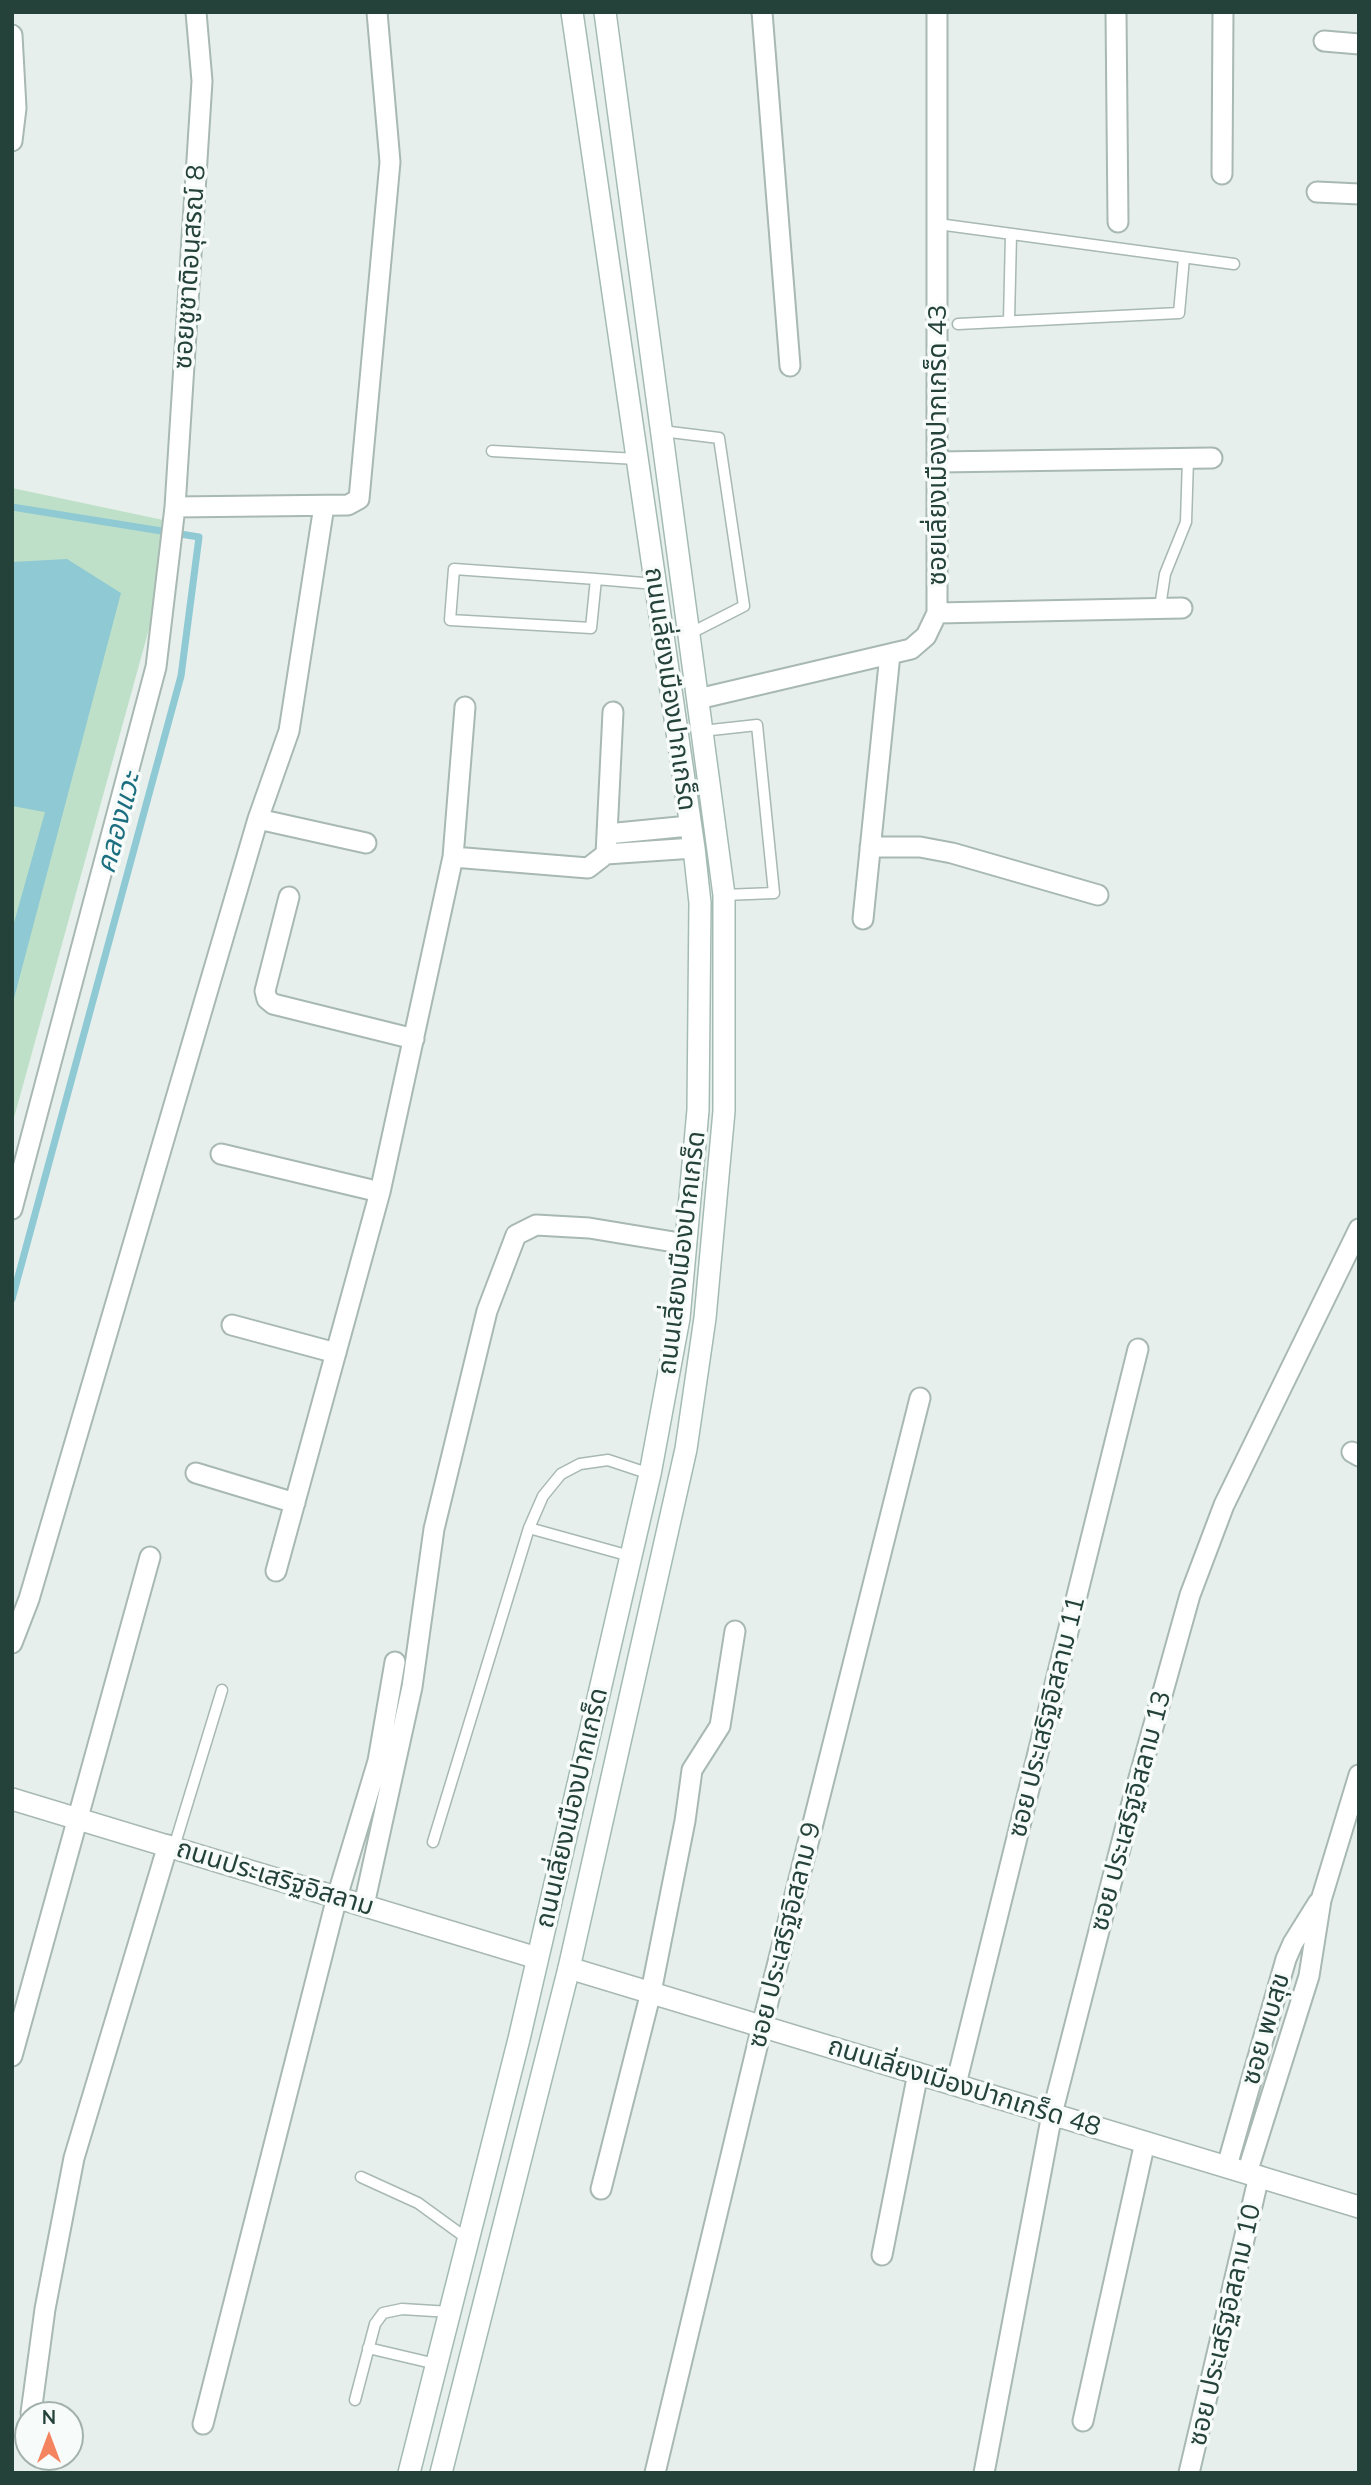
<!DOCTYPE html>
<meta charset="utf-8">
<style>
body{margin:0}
#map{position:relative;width:1371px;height:2485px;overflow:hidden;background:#e6efeb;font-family:Mulish,sans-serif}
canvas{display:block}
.frame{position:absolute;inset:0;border:14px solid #24423a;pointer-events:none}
.north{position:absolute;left:14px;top:2401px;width:70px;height:70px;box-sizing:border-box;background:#f7fbf9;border:2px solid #a3b1ad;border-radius:50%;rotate:0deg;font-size:19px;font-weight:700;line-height:28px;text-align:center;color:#24423a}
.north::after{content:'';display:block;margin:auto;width:24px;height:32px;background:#f4845f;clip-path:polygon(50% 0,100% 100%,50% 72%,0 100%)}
</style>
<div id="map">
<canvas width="1371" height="2485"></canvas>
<div class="frame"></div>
<div class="north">N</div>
</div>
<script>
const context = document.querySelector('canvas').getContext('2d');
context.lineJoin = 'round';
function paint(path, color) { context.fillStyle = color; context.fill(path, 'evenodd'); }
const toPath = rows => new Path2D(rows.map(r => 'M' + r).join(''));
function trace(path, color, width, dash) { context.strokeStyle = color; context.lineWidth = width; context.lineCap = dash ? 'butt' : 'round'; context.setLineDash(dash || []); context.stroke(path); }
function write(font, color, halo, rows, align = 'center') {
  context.font = font + ' Mulish,"Noto Sans Thai",sans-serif'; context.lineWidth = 7; context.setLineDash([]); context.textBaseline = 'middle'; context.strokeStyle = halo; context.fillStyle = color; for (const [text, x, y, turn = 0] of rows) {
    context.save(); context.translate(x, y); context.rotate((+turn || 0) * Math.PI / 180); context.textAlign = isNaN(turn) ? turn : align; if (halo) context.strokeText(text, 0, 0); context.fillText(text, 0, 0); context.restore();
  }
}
paint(toPath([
 [12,488,168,521,152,618,12,1125]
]), '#bfe0c8');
paint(toPath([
 [67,559,121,593,12,1006,12,930,45,812,12,806,12,562]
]), '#8ec9d4');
trace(toPath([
 [12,507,199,537,181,676,12,1299]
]), '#8ec9d4', 7);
const service = toPath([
 [938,224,1234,264],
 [1009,321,1011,234],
 [958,324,1179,313,1184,258],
 [662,431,719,438,744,606,689,634],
 [492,451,637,459],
 [596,579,591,628,450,620,454,569,596,579,655,584],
 [1160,607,1165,574,1186,522,1188,459],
 [702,731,757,725,774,893,724,895],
 [529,1528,630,1556],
 [433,1842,529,1528,543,1496,561,1474,580,1464,608,1460,650,1474],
 [174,1847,222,1690],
 [361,2177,418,2203,469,2240],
 [368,2348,436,2364],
 [355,2400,375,2324,383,2313,402,2309,450,2312]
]);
const minor = toPath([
 [762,12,790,366],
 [1116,12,1118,222],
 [12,35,16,108,12,141],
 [1324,41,1359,44],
 [1222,174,1223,12],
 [1317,192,1359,194],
 [938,462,1212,458],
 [175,507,348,505,359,499,390,162,377,12],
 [937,613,1182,608],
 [698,699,911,649,926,636,937,613,937,12],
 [258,819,366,843],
 [607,834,689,826],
 [870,847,920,847,952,853,1098,895],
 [606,854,694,848],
 [453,857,588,868,606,854,613,712],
 [289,897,265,991,267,999,273,1004,414,1039],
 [863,919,890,654],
 [221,1154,380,1192],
 [12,1209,156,667,175,507,202,81,196,12],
 [232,1325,336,1353],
 [1352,1452,1359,1456],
 [196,1473,295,1503],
 [276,1571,380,1192,453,857,465,707],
 [12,1643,29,1599,258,819,289,731,324,506],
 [364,1905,412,1687,434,1529,487,1311,516,1235,536,1225,589,1228,686,1244],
 [12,2056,150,1557],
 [956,2084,1138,1349],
 [1227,2166,1286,1959,1293,1943,1318,1903],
 [1247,2173,1309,1976,1321,1900,1359,1775],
 [601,2189,651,1992,685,1821,692,1770,720,1726,735,1631],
 [882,2255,918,2073],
 [31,2413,45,2309,74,2158,168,1845],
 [1083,2421,1145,2142],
 [203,2424,337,1897,378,1761,395,1662],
 [655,2473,762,2026,920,1398],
 [984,2473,1052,2114,1130,1810,1190,1595,1224,1505,1359,1229],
 [1189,2473,1259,2176]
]);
const tertiary = toPath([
 [12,1799,537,1958],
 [569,1968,1359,2207]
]);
const secondary = toPath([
 [409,2473,519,2039,650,1474,679,1318,698,1110,700,903,694,848,572,12],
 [441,2473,569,1968,686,1449,705,1318,724,1111,724,895,605,12]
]);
trace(service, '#a8b8b2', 13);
trace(minor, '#a8b8b2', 23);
trace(tertiary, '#a8b8b2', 24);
trace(secondary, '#a4bbb3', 24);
trace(service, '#fff', 10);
trace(minor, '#fff', 19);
trace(tertiary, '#fff', 21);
trace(secondary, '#fff', 21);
write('26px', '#24423a', '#f7fbf9', [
 ["ซอยชูชาติอนุสรณ์ 8",190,267,-86],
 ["ซอยเลี่ยงเมืองปากเกร็ด 43",938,445,-90],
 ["ถนนเลี่ยงเมืองปากเกร็ด",670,689,82],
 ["ถนนเลี่ยงเมืองปากเกร็ด",682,1253,-83],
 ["ซอย ประเสริฐอิสลาม 11",1047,1717,-76],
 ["ถนนเลี่ยงเมืองปากเกร็ด",572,1808,-77],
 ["ซอย ประเสริฐอิสลาม 13",1131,1811,-75],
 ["ถนนประเสริฐอิสลาม",275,1878,17],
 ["ซอย ประเสริฐอิสลาม 9",785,1935,-76],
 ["ซอย พบสุข",1266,2029,-74],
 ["ถนนเลี่ยงเมืองปากเกร็ด 48",964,2087,17],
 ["ซอย ประเสริฐอิสลาม 10",1225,2325,-77]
]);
write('italic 28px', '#1c6f80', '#f7fbf9', [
 ["คลองแวะ",119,823,-75]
]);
</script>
